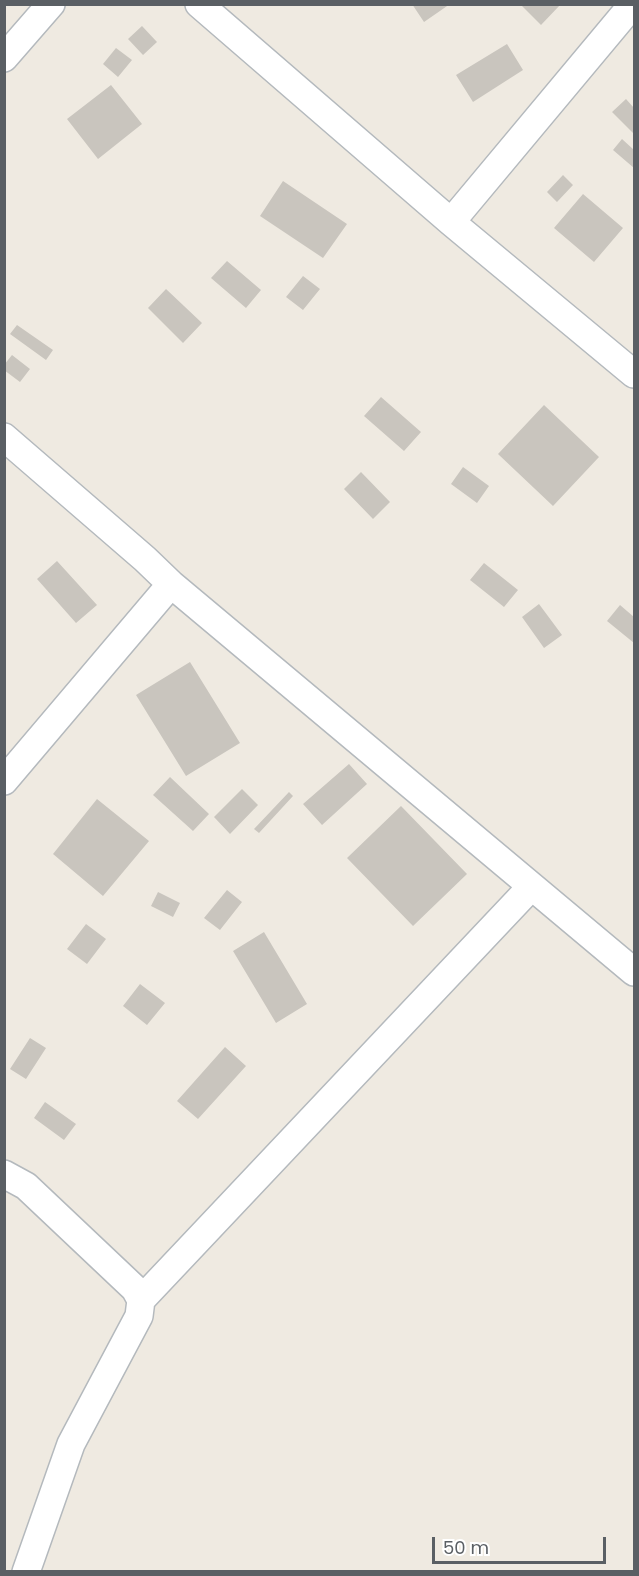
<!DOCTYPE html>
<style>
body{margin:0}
#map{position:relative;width:639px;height:1576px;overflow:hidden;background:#efeae1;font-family:Poppins,sans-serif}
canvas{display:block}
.frame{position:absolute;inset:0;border:6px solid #5a5f64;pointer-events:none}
.scale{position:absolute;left:432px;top:1537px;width:174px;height:27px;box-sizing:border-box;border:3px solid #5a5f64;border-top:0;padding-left:8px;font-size:18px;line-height:21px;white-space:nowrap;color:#5a5f64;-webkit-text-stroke:4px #fff;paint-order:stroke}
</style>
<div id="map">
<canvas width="639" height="1576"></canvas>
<div class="frame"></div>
<div class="scale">50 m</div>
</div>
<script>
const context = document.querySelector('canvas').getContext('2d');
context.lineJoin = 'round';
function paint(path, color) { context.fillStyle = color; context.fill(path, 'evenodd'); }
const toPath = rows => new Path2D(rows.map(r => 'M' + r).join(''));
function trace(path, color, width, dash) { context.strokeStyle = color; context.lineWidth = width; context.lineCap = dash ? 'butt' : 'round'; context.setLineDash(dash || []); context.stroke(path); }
paint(toPath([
 [412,4,450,4,424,22],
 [520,4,561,4,541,25],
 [142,26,157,42,143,55,128,39],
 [507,44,523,70,473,102,456,75],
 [116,48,132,60,118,77,103,64],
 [111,85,142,124,98,159,67,119],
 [626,99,634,108,634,134,612,112],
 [622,139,634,150,634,168,613,150],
 [563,175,573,185,557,202,547,192],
 [283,181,347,224,323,258,260,216],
 [583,194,623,228,594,262,554,228],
 [227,261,261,290,246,308,211,278],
 [303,276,320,289,303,310,286,297],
 [166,289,202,323,183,343,148,308],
 [17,325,53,350,46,360,10,334],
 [12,355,30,369,20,382,4,370,4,365],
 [381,397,421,432,404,451,364,416],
 [544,405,599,457,553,506,498,454],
 [463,467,489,486,477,503,451,484],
 [361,472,390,502,373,519,344,489],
 [57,561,97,605,76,623,37,579],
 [484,563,518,590,504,607,470,580],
 [539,604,562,635,544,648,522,617],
 [620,605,634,617,634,643,607,621],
 [190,662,240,743,186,776,136,695],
 [349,764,367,784,322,825,303,804],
 [170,777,209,814,193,831,153,795],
 [242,789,258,805,230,834,214,817],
 [289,792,293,796,259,833,254,829],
 [97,799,149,841,103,896,53,854],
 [401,806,467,874,413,926,347,858],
 [227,890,242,902,220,930,204,918],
 [158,892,180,903,173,917,151,906],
 [86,924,106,939,87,964,67,949],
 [264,932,307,1004,276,1023,233,951],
 [140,984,165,1003,147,1025,123,1006],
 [30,1038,46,1048,26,1079,10,1069],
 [225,1047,246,1066,198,1119,177,1101],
 [45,1102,76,1124,64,1140,34,1118]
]), '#c9c5be');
const street = toPath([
 [199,4,451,222,634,374],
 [4,58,51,4],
 [451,222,633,4],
 [4,437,145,559,171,584,4,781],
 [171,584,634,972],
 [4,1174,26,1186,135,1289,141,1300,139,1316,71,1444,26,1572],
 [141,1300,531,887]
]);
trace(street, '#b4b9bd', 30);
trace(street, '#fff', 27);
</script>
